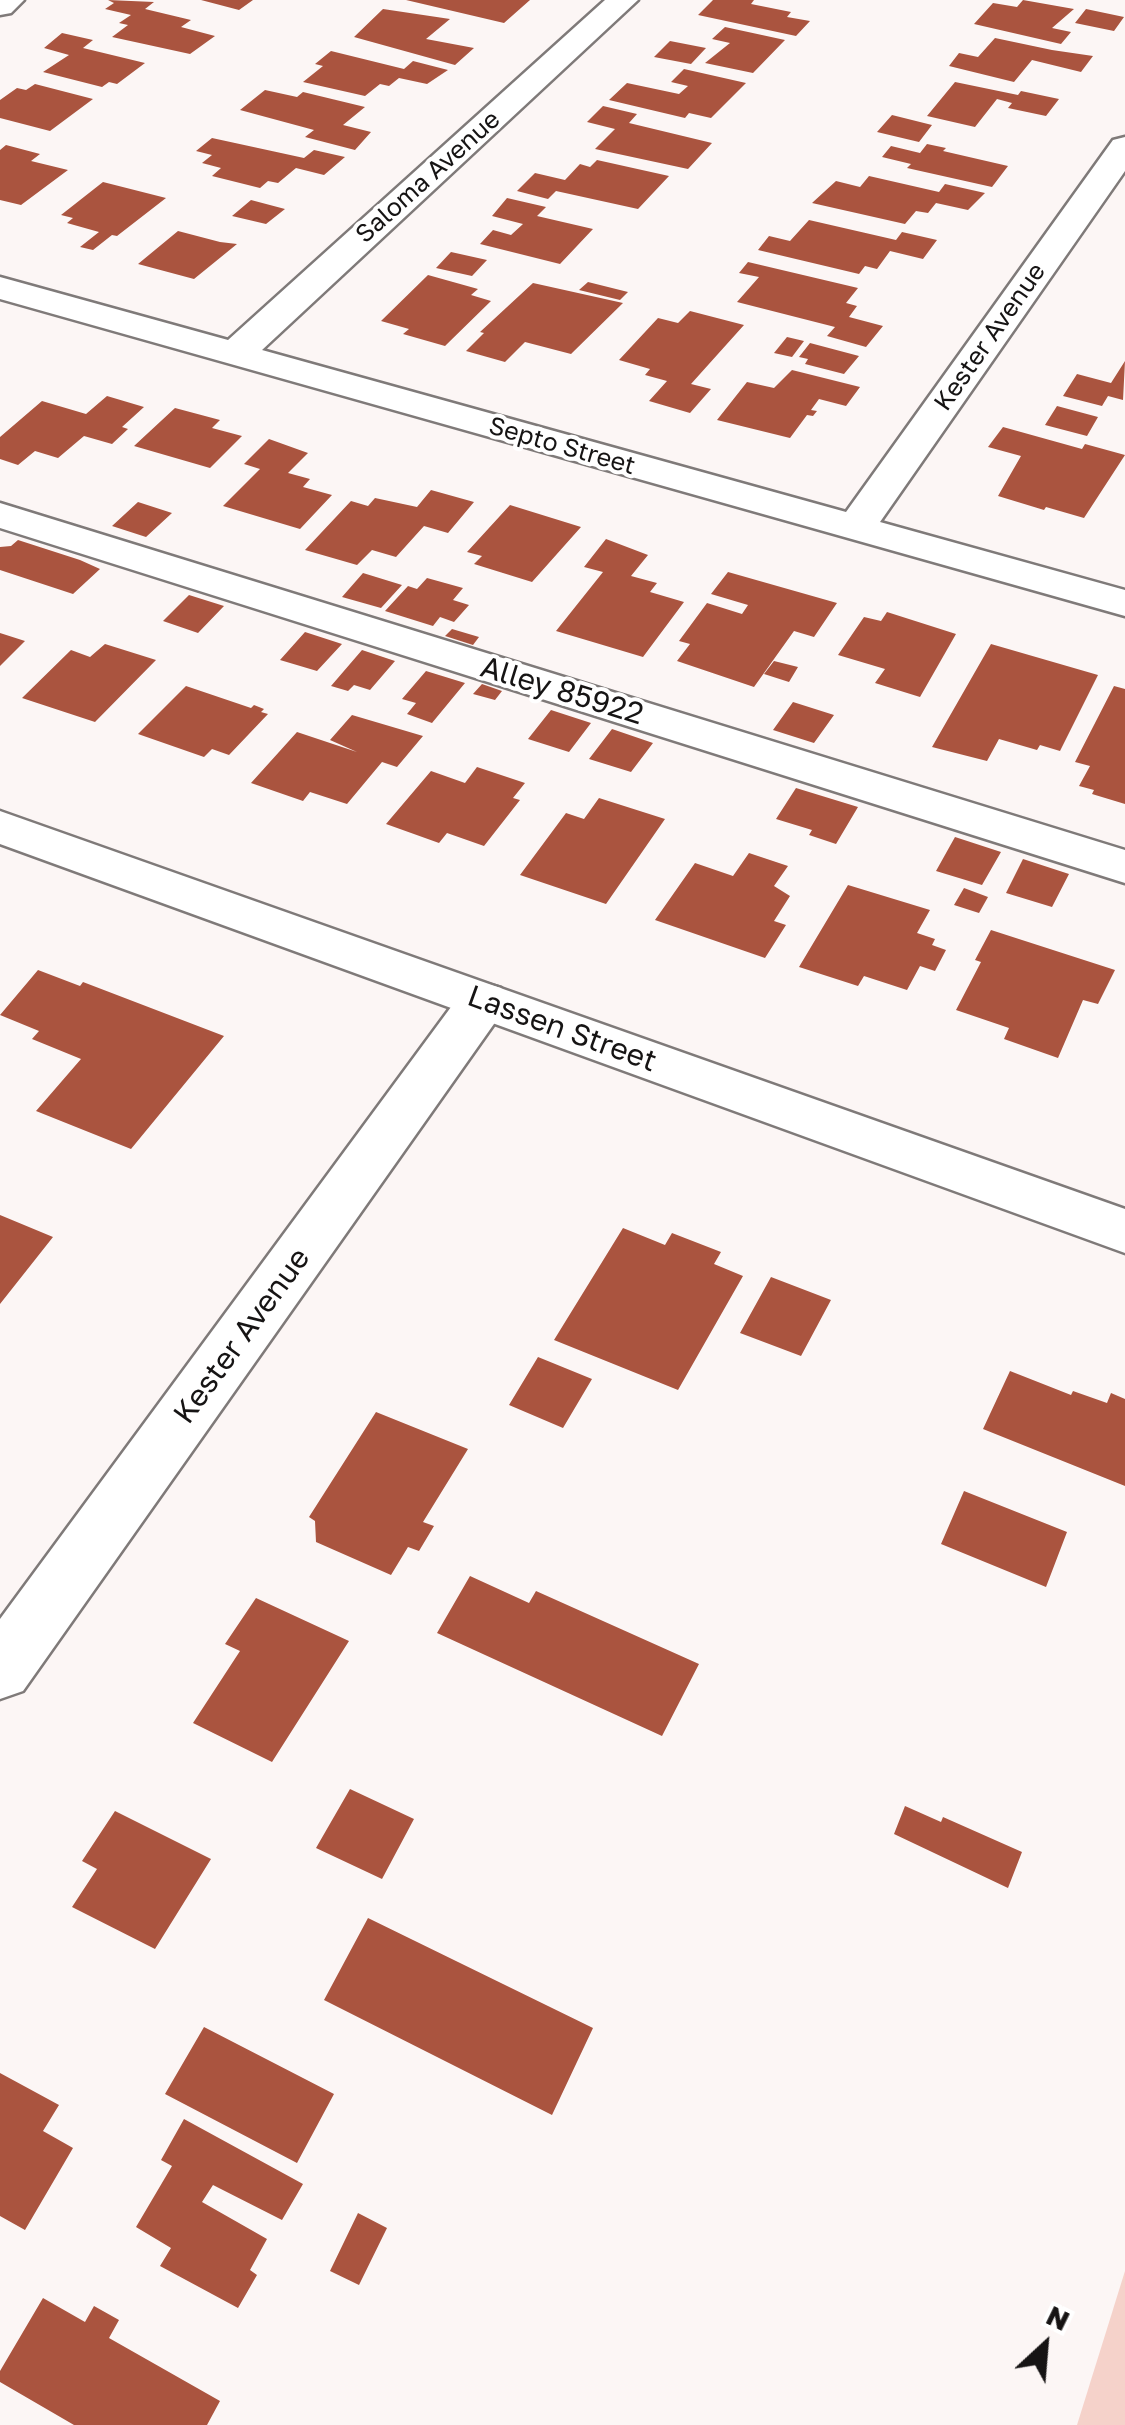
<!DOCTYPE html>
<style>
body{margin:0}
#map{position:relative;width:1125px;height:2425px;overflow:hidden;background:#fcf6f5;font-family:"Golos Text",sans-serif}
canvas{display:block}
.north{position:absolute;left:995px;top:2295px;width:100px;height:100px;-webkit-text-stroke:8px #fff;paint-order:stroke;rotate:26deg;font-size:28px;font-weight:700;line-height:40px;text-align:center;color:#161414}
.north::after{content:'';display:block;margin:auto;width:35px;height:45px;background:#161414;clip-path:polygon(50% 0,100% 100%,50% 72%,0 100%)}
</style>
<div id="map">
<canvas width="1125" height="2425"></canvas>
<div class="north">N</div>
</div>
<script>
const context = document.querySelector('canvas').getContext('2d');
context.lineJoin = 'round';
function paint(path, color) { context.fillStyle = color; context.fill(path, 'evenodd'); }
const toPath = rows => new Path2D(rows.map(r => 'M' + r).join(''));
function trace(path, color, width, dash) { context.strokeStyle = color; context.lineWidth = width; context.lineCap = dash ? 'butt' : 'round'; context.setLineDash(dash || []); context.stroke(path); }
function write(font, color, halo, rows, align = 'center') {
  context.font = font + ' "Golos Text",sans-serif'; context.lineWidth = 8; context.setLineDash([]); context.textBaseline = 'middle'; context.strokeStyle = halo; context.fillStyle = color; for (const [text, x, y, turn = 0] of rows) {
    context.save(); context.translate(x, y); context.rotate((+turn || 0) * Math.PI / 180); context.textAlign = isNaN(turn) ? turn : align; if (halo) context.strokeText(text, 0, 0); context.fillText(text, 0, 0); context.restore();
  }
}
paint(toPath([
 [1125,2271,1125,2425,1077,2425]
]), '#f5d2ca');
paint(toPath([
 [108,0,154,2,145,9,191,20,181,27,215,36,190,54,112,37,128,25,119,23,131,15,105,9,114,3],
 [201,0,253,0,239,10],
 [406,0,530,0,504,23],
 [713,0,754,0,751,4,791,12,787,17,810,21,796,36,698,15],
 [1023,0,1074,9,1052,28,1071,32,1061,44,974,24,993,3,1017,7],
 [383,9,450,19,426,39,474,48,455,65,354,37],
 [1086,9,1124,17,1114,31,1075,23],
 [725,27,785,40,753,73,705,63,730,43,712,39],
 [62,33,93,40,83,48,145,63,117,84,109,82,102,87,43,72,69,55,44,48],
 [995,38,1052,50,1093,56,1081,72,1032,60,1014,82,949,66,959,53,978,57],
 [670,41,706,48,691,64,654,57],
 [331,51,404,69,413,61,448,70,427,84,399,78,389,86,380,84,365,96,303,82,323,66,315,64],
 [684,69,746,83,711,118,689,113,685,118,609,100,627,83,679,94,688,86,671,82],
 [955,82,1018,95,1021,91,1059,99,1046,116,1008,108,1012,103,997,99,975,127,927,116],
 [35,84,93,99,50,131,0,118,0,100,17,88,26,90],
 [265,90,297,97,303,92,365,107,343,125,371,132,355,150,305,137,314,130,240,110],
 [603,106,637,114,629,123,712,143,688,169,595,149,615,129,587,122],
 [892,115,932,125,919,142,877,132],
 [212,138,304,158,314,150,345,157,324,175,296,168,278,183,268,181,260,188,212,176,221,168,202,163,212,155,196,151],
 [927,144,946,148,943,151,1008,166,992,187,907,168,911,164,882,157,891,146,920,153],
 [6,145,40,154,31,161,68,170,21,205,0,200,0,150],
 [597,160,669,176,638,209,556,191,548,199,517,191,535,173,565,180,580,164,590,167],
 [869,176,939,192,945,184,985,193,968,210,936,203,928,213,916,211,905,224,812,203,836,181,860,187],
 [103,182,166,198,117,236,112,235,93,250,80,247,99,232,67,223,73,218,61,215],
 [507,198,546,207,537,216,593,229,560,264,480,244,493,230,511,235,523,224,492,216],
 [251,200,285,209,266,224,232,216],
 [809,220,896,240,902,232,937,240,923,259,890,251,877,269,865,266,859,274,758,250,769,236,790,241],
 [178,231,220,242,237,244,194,279,138,264],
 [451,252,487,260,472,276,436,268],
 [748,262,858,288,846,303,857,306,849,317,883,326,866,347,827,336,835,327,737,302,759,277,739,273],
 [428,275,478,289,471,295,491,301,445,346,403,334,409,329,381,321],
 [588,282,628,292,620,300,579,290],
 [533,283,623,303,571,354,525,342,505,362,466,351,484,333,480,332],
 [690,311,744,325,691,384,711,389,690,413,649,401,667,381,645,375,650,369,619,360,658,318,678,323],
 [787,337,804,341,792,357,774,353],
 [810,343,859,356,844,374,805,364,808,359,799,357],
 [1125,361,1123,400,1108,396,1102,406,1063,396,1077,374,1111,383],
 [792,370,860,387,846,406,819,399,811,410,817,411,813,416,807,415,790,438,717,420,747,382,774,388],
 [107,396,144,407,122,427,128,429,112,444,84,436,58,458,35,451,18,465,0,459,0,437,42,401,86,414],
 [1057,406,1098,417,1087,436,1045,425],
 [175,408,220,420,212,428,242,436,210,468,134,446],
 [1003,427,1082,449,1085,444,1125,455,1084,518,1046,507,1044,510,998,496,1021,456,988,447],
 [269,439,308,453,288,473,310,479,303,487,332,495,300,529,223,506,260,469,244,464],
 [431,490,474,502,448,533,424,526,396,557,372,550,357,565,305,550,351,501,368,506,375,498,417,507],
 [138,502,172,513,146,537,112,526],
 [510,505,581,527,532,582,474,564,482,556,467,552],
 [606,539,648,555,631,576,657,583,650,592,684,602,643,657,556,631,603,572,584,567],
 [18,540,80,560,100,569,73,594,0,570,0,547,11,546],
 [728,572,837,603,814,637,794,631,754,687,677,661,690,644,679,641,707,603,742,614,748,605,711,594],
 [363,573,402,585,381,608,342,597],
 [427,578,463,588,453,600,469,605,454,622,440,617,433,626,385,611,408,586,417,589],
 [189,595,224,606,198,633,163,621],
 [887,612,956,634,920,697,875,683,885,669,838,655,864,617,881,621],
 [452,629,479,637,473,645,445,636],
 [305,632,342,644,317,671,280,660],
 [0,633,25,641,0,666],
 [105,644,156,660,95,722,22,698,71,650,90,657],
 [991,644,1098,675,1060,751,1040,745,1037,750,999,739,987,761,932,747],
 [362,650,395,661,370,690,354,685,348,691,331,686],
 [774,661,798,667,789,682,764,674],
 [426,671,465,683,432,723,407,714,416,703,402,699],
 [482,684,502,691,495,700,473,694],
 [186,686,251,708,254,705,264,709,261,712,268,714,229,755,212,749,204,757,138,734],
 [1114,686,1125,689,1125,804,1092,794,1094,790,1079,786,1090,766,1075,762],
 [793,702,834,715,814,743,773,730],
 [551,710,591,723,569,752,528,739],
 [352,715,423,736,397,767,382,762,347,804,310,792,303,801,251,783,297,732,357,752,330,740],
 [612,729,653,743,631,772,589,759],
 [477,767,525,783,513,798,520,800,484,846,447,833,439,843,386,824,431,771,465,783],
 [796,788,858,807,836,844,809,835,812,830,776,819],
 [599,798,665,819,606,904,520,875,566,813,584,819],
 [955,837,1001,852,982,885,936,871],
 [749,853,788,866,774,886,790,896,774,921,786,925,765,958,655,920,695,863,733,876],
 [1023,859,1069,874,1052,907,1006,893],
 [848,885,930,910,917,933,935,939,932,945,946,950,935,971,920,966,907,990,864,976,858,986,799,967],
 [964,888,988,897,979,913,954,905],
 [991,930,1115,970,1098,1004,1083,1000,1058,1058,1004,1039,1009,1028,956,1010,981,962,975,960],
 [38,970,80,986,83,982,224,1036,131,1149,36,1111,81,1059,32,1039,39,1031,0,1015],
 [0,1215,53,1237,0,1304],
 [623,1228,665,1245,672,1233,721,1252,714,1264,743,1276,678,1390,554,1340],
 [771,1277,831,1300,801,1356,740,1333],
 [538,1357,592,1379,563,1428,509,1405],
 [1010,1371,1071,1395,1073,1391,1107,1403,1111,1393,1125,1399,1125,1486,983,1429],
 [376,1412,468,1449,423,1522,434,1526,419,1551,408,1547,391,1575,316,1542,315,1521,309,1517],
 [964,1491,1067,1532,1046,1587,941,1544],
 [470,1576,529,1603,536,1591,699,1664,662,1736,437,1633],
 [256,1598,349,1641,272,1762,193,1723,240,1651,225,1644],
 [350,1789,414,1819,382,1879,316,1848],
 [905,1806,941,1822,943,1817,1022,1852,1008,1888,894,1834],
 [115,1811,211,1859,155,1949,72,1907,97,1869,82,1861],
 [368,1918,593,2028,552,2115,324,2000],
 [204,2027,334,2094,297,2163,165,2094],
 [0,2073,59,2105,43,2131,73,2148,25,2230,0,2216],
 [184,2119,303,2184,282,2220,213,2185,202,2202,267,2239,250,2270,257,2275,238,2308,160,2266,171,2248,136,2227,172,2166,161,2160],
 [358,2213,387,2228,359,2285,330,2271],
 [43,2298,85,2322,94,2306,119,2320,109,2338,220,2401,207,2425,74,2425,0,2382,0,2371]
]), '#aa543f');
const minor = toPath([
 [0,0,24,0,11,13,0,15,0,0],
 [605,0,638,0,262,350,846,512,1113,140,1125,137,1125,171,880,522,1125,590,1125,616,0,299,0,277,228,340,605,0],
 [0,503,1125,850,1125,883,0,528,0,503],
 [483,983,501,988,508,1001,501,1014,23,1691,0,1699,0,1619,465,988,483,983]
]);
const major = toPath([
 [0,811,1125,1209,1125,1253,0,844,0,811]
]);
trace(minor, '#7f7a79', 5);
trace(major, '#7f7a79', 5);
paint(minor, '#fff');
paint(major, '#fff');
write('25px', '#161414', '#fff', [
 ["Saloma Avenue",428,177,-42],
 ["Kester Avenue",990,337,-55],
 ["Septo Street",562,446,16]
]);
write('30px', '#161414', '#fff', [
 ["Alley 85922",562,691,17],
 ["Lassen Street",562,1029,20],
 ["Kester Avenue",242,1336,-54]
]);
</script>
